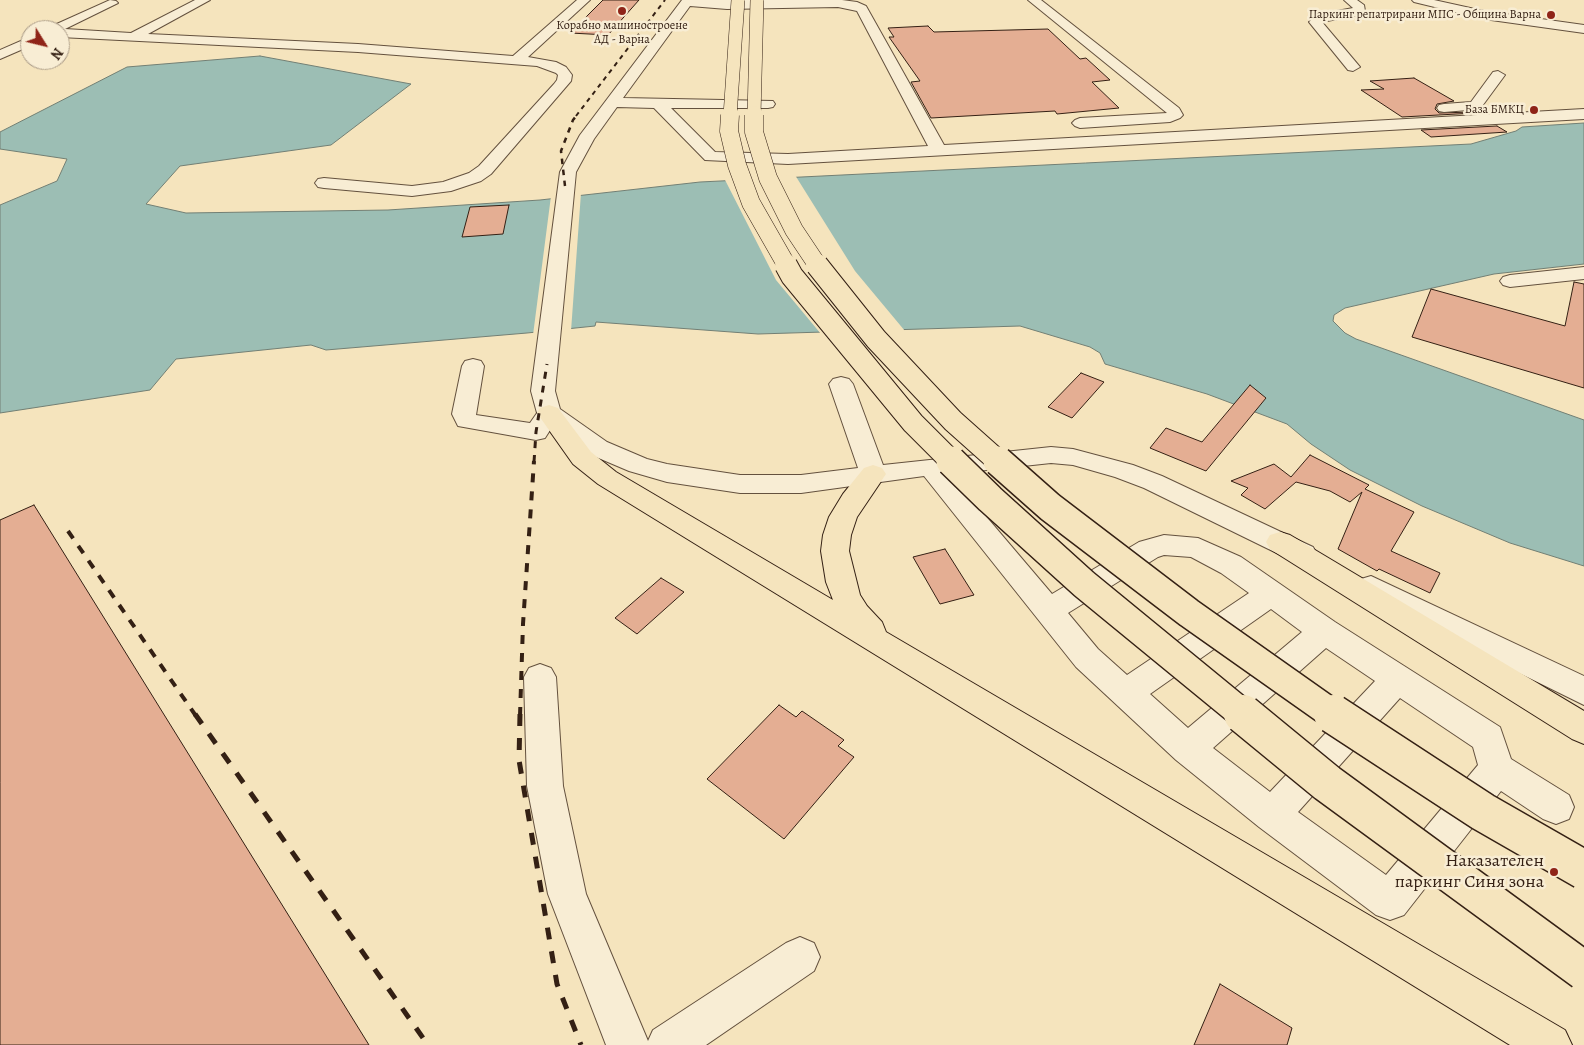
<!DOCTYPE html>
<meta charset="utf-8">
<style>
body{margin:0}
#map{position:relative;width:1584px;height:1045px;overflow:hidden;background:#f5e4bd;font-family:Alegreya,serif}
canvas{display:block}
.north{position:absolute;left:20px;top:20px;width:50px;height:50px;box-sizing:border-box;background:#f8edd4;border:1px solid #aa9b87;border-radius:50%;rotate:126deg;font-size:14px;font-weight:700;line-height:20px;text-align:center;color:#342014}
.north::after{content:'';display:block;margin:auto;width:18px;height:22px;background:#8f2418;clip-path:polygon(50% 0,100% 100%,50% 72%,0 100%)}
</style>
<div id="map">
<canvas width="1584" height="1045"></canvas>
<div class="north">N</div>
</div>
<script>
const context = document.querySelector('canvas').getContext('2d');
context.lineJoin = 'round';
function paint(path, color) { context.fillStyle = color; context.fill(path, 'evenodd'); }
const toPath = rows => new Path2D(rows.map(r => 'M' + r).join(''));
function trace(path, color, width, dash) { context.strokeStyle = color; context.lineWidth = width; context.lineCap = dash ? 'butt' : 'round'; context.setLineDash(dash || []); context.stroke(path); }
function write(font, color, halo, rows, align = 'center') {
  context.font = font + ' Alegreya,serif'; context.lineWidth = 5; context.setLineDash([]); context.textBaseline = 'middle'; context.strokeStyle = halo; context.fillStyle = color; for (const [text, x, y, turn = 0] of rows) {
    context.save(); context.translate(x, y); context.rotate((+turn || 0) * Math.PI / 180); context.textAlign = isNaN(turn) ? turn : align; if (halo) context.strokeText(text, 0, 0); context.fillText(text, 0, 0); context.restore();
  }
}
const water = toPath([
 [260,56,411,84,331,145,180,166,146,204,186,213,388,210,540,200,700,182,1471,144,1516,131,1522,127,1584,123,1584,264,1494,274,1345,308,1334,315,1333,321,1345,333,1356,339,1584,420,1584,566,1510,543,1422,506,1350,470,1311,444,1287,424,1207,394,1105,364,1100,353,1090,347,1020,326,758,334,596,322,595,326,527,333,326,350,311,345,176,359,150,390,0,413,0,205,57,181,67,159,0,149,0,132,127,67,260,56]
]);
paint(water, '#9cbeb4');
trace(water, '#727f74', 1);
paint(toPath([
 [795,175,855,271,905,331,821,334,776,280,724,178],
 [581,193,571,331,533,335,551,196]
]), '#f5e4bd');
const building = toPath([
 [603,0,639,0,608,35,570,33,603,0],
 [928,26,934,32,1048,29,1080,59,1086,58,1110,80,1092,82,1119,108,1057,114,1055,111,931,118,911,82,920,81,889,37,894,37,888,28,928,26],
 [1414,78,1454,101,1437,104,1435,109,1439,113,1472,112,1475,113,1402,117,1361,90,1384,89,1370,81,1414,78],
 [1497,126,1507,132,1431,137,1421,130,1497,126],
 [509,205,503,234,462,237,470,207,509,205],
 [1574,282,1584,284,1584,388,1412,337,1431,289,1565,326,1574,282],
 [1081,373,1104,382,1072,418,1048,407,1081,373],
 [1250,385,1266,398,1206,471,1150,448,1166,428,1202,442,1250,385],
 [1310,455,1369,485,1365,489,1414,512,1391,551,1440,573,1430,593,1379,569,1377,571,1338,549,1362,492,1350,502,1330,491,1296,482,1265,509,1241,495,1248,488,1231,481,1274,464,1291,477,1310,455],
 [34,505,369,1045,0,1045,0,520,34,505],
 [945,549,974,595,940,604,913,557,945,549],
 [661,578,684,592,637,634,615,618,661,578],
 [779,705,796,717,802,711,844,740,838,746,854,757,784,839,707,779,779,705],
 [1220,984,1292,1028,1287,1045,1194,1045,1220,984]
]);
paint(building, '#e4ae93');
trace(building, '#342014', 1);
const minor = toPath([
 [110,0,116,1,118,3,65,29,131,33,195,0,210,0,148,34,358,44,513,56,577,0,590,0,528,57,556,62,566,67,572,75,571,81,491,174,481,181,451,191,412,196,324,188,318,187,315,183,318,179,324,178,412,186,443,182,469,173,479,166,554,84,557,80,558,75,556,73,537,66,358,52,60,37,60,30,48,30,50,27,110,0],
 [682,0,842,0,857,2,866,6,944,145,1584,109,1584,119,788,164,705,160,654,108,617,107,594,139,576,172,555,391,560,409,607,442,647,459,667,464,740,475,801,475,858,468,829,384,833,379,841,377,849,379,853,384,883,465,1051,447,1073,449,1133,465,1162,476,1313,547,1317,554,1313,561,1303,564,1293,561,1144,488,1115,477,1073,465,1051,463,950,474,1052,594,1139,542,1164,535,1198,538,1241,557,1335,622,1500,727,1511,759,1569,795,1574,807,1569,819,1556,824,1543,819,1501,791,1404,915,1390,920,1376,915,1259,827,1176,760,1076,667,924,476,801,493,740,493,667,482,629,471,589,454,552,427,545,438,536,440,458,426,452,414,462,366,465,361,473,359,481,361,484,366,476,415,530,423,537,413,531,391,560,172,580,135,682,0],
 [690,6,727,9,838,7,857,11,928,146,788,154,715,152,671,108,768,108,773,107,775,104,773,101,623,98,690,6],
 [1164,555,1191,557,1221,573,1249,593,1127,675,1098,649,1068,613,1158,557,1164,555],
 [1271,609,1302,632,1188,728,1150,694,1271,609],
 [1326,648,1375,681,1270,792,1213,748,1326,648],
 [1400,698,1473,747,1478,765,1386,875,1298,812,1400,698],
 [1028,0,1041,0,1179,108,1183,115,1180,118,1170,122,1080,128,1075,126,1072,123,1075,120,1080,118,1167,113,1028,0],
 [1344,0,1357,0,1364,5,1365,11,1363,14,1322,22,1360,67,1353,71,1348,70,1309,22,1316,15,1353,8,1344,0],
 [1412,0,1434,0,1484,11,1584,25,1584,33,1484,19,1414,2,1412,0],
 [30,37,30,46,0,59,0,50,30,37],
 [1498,71,1505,75,1480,109,1444,112,1439,111,1437,108,1439,105,1444,104,1471,102,1493,72,1498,71],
 [1584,267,1584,279,1510,287,1503,285,1500,281,1503,277,1510,275,1584,267],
 [1371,576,1584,676,1584,705,1361,595,1356,587,1361,579,1371,576],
 [540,664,551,668,556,677,563,786,586,894,648,1041,653,1030,786,943,800,937,814,943,820,957,814,971,706,1045,606,1045,548,894,527,786,524,677,529,668,540,664]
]);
const highway = toPath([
 [549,405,558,408,591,452,616,472,833,600,826,582,821,551,823,535,829,517,843,494,864,468,873,465,882,468,886,474,857,517,851,535,849,551,860,595,867,606,882,622,886,632,1565,1030,1572,1045,1510,1045,598,484,573,464,537,413,540,408,549,405],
 [1280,532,1290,535,1584,711,1584,744,1572,739,1270,549,1266,542,1270,535,1280,532]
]);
trace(minor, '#64513e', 2);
trace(highway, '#342014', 2);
paint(minor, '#f8edd4');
paint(highway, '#f5e4bd');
trace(toPath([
 [576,116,665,0]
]), '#342014', 2, [4.5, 4.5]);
trace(toPath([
 [565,186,561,151,573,120,577,115]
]), '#342014', 2.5, [5.5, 5.5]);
trace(toPath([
 [534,462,536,432,547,364]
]), '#342014', 3, [7, 7]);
trace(toPath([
 [68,531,196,716],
 [520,716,523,624,534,461]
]), '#342014', 4, [9, 9]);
trace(toPath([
 [195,714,428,1045],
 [520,714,519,760,557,984,581,1045]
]), '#342014', 5, [12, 12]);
const highwayBridgeFar4 = toPath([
 [730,116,738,0],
 [754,116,757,0]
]);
const highwayBridgeFar3 = toPath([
 [730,115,729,131,737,165,751,203,787,266],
 [754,115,754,132,768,178,794,230,818,266]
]);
const highwayBridgeFar2 = toPath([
 [786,265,792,276,913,423,952,462],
 [817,265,876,339,953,421,999,462]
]);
const highwayBridgeFar1 = toPath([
 [951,461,990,499,1084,584,1245,716],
 [998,461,1050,507,1189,613,1335,716]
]);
const highwayBridge = toPath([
 [1243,714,1327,783,1584,971],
 [1333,714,1483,812,1584,870]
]);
trace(highwayBridgeFar4, '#342014', 14, []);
trace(highwayBridgeFar3, '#342014', 19, []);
trace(highwayBridgeFar2, '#342014', 24, []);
trace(highwayBridgeFar1, '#342014', 32, []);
trace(highwayBridge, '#342014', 41, []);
trace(highwayBridgeFar4, '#f5e4bd', 13);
trace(highwayBridgeFar3, '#f5e4bd', 18);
trace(highwayBridgeFar2, '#f5e4bd', 22);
trace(highwayBridgeFar1, '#f5e4bd', 29);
trace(highwayBridge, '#f5e4bd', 38);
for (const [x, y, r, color] of [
 [622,11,5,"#8f2418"],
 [1551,15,5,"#8f2418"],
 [1534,110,5,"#8f2418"],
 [1554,872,5,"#8f2418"]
]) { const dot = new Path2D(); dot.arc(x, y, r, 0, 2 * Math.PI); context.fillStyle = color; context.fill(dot); trace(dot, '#f8edd4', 2); }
write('12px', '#342014', '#f8edd4', [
 ["Паркинг репатрирани МПС - Община Варна",1541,15],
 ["Корабно машиностроене",622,26,"center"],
 ["АД - Варна",622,40,"center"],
 ["База БМКЦ",1524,110]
], 'right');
write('18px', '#342014', '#f8edd4', [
 ["Наказателен",1544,862],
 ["паркинг Синя зона",1544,883]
], 'right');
</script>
